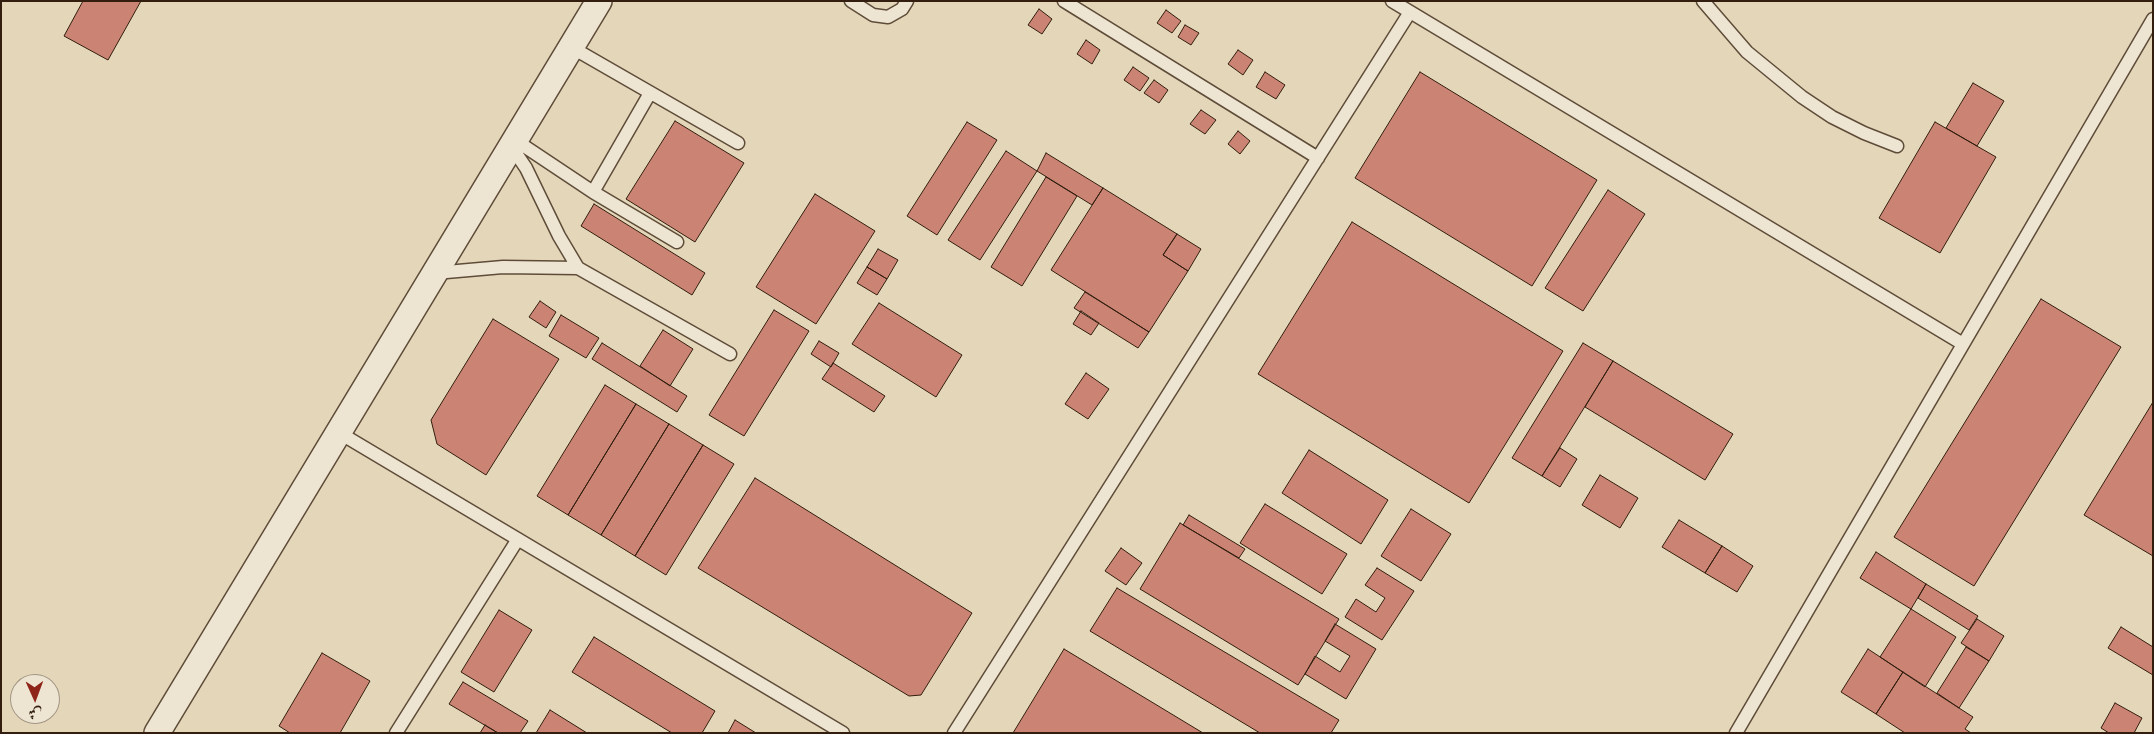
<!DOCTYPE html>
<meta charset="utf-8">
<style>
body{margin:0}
#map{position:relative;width:2154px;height:734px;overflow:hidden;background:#e4d7b9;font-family:"IM FELL English",Amiri,serif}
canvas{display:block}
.frame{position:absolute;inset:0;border:2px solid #321d0e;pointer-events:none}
.north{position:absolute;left:10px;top:674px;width:50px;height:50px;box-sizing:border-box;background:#ede5d2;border:1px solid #a29584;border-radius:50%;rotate:178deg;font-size:14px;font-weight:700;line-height:20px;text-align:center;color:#321d0e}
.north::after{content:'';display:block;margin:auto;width:18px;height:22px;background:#8f2418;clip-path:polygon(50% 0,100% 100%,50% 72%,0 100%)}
</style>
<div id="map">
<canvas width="2154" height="734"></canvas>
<div class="frame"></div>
<div class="north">ش</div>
</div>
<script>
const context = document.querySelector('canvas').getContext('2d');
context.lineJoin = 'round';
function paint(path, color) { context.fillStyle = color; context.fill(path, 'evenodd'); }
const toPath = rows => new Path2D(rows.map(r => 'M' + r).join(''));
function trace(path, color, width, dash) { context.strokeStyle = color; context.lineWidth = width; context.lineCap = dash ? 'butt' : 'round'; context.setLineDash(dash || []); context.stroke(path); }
const building = toPath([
 [83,1,141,1,108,60,64,36,83,1],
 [1039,9,1052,19,1042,34,1028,25,1039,9],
 [1166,10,1181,21,1172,33,1157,23,1166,10],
 [1185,25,1199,33,1191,45,1178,37,1185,25],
 [1086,40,1100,50,1092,64,1077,54,1086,40],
 [1238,50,1253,60,1243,75,1228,64,1238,50],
 [1133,67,1149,78,1140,91,1124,80,1133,67],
 [1265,72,1285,85,1276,99,1256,87,1265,72],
 [1420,72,1597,180,1532,286,1355,178,1420,72],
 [1154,80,1168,90,1159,103,1144,93,1154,80],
 [1973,83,2004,101,1977,146,1946,128,1973,83],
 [1201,110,1216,120,1205,134,1190,124,1201,110],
 [675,121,744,163,695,242,626,199,675,121],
 [967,122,997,140,937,235,907,216,967,122],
 [1935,122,1996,157,1940,253,1879,218,1935,122],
 [1238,131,1250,141,1240,154,1228,144,1238,131],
 [1006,151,1037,171,980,260,948,240,1006,151],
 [1046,153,1103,188,1092,205,1037,171,1046,153],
 [1046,177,1077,196,1022,286,991,267,1046,177],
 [1103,188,1177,234,1163,255,1188,271,1149,332,1051,270,1103,188],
 [1608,190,1645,214,1583,311,1545,288,1608,190],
 [815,194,875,231,816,324,756,287,815,194],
 [594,204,705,273,692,295,581,226,594,204],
 [1352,222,1563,351,1469,503,1258,374,1352,222],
 [1177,234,1201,249,1188,271,1163,255,1177,234],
 [878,249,898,260,887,279,867,267,878,249],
 [867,267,887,279,877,295,857,283,867,267],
 [1085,292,1149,332,1138,348,1074,308,1085,292],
 [2041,299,2121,347,1974,586,1894,537,2041,299],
 [540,301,556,312,546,328,529,317,540,301],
 [879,303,962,355,936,397,852,344,879,303],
 [774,310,809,331,744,436,709,415,774,310],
 [1081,311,1099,323,1091,335,1073,324,1081,311],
 [561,315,599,338,586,358,549,336,561,315],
 [493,319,559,359,486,475,437,444,431,420,493,319],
 [663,330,693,349,670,386,640,366,663,330],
 [819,341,839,353,831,367,811,354,819,341],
 [602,343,687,396,677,412,592,359,602,343],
 [1583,343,1613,361,1542,476,1512,458,1583,343],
 [1613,361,1733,434,1705,480,1585,407,1613,361],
 [833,363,885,396,874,412,822,379,833,363],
 [1086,373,1109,389,1088,419,1065,404,1086,373],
 [605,385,636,404,568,515,537,496,605,385],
 [2153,402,2153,556,2084,515,2153,402],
 [636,404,669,424,601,535,568,515,636,404],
 [669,424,703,445,635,556,601,535,669,424],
 [703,445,734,464,666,575,635,556,703,445],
 [1560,448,1577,459,1560,487,1542,476,1560,448],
 [1309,450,1388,500,1361,544,1282,493,1309,450],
 [1600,475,1638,498,1620,528,1582,505,1600,475],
 [755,478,972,613,921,695,909,696,698,568,755,478],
 [1265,504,1347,554,1322,594,1240,543,1265,504],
 [1411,509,1451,534,1421,581,1381,556,1411,509],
 [1189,515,1245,549,1239,558,1183,525,1189,515],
 [1679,520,1722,546,1705,573,1662,547,1679,520],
 [1180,523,1339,619,1298,685,1140,589,1180,523],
 [1722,546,1753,566,1737,592,1705,573,1722,546],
 [1121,548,1142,563,1126,585,1105,571,1121,548],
 [1876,552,1926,584,1911,609,1860,578,1876,552],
 [1377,568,1414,591,1382,640,1345,617,1356,599,1376,612,1385,598,1365,585,1377,568],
 [1926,584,1978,616,1969,630,1918,598,1926,584],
 [1117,588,1339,720,1331,733,1260,733,1090,631,1117,588],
 [1911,609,1956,637,1925,687,1880,657,1911,609],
 [499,610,532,630,494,692,461,672,499,610],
 [1977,619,2004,636,1989,661,1961,643,1977,619],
 [1335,624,1376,649,1346,699,1305,674,1315,656,1340,672,1350,656,1325,641,1335,624],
 [2121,627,2153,647,2153,675,2108,648,2121,627],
 [594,637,715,711,702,733,672,733,572,672,594,637],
 [1966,647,1989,661,1959,708,1937,693,1966,647],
 [1064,649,1203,733,1013,733,1064,649],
 [1868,649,1903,672,1876,714,1841,692,1868,649],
 [322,653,370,681,340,733,290,733,279,726,322,653],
 [1903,672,1973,717,1965,729,1971,733,1905,733,1876,714,1903,672],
 [463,682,528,721,520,733,498,733,449,704,463,682],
 [2115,703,2142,718,2134,733,2109,733,2101,728,2115,703],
 [550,710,587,733,536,733,550,710],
 [735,720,756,733,728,733,735,720],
 [485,725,498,733,480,733,485,725]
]);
paint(building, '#cb8474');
trace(building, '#321d0e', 1);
const lane = toPath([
 [851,1,873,15,888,17,902,9,907,1],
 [1064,1,1318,158],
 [1392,1,1963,344],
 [1703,1,1747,52,1802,97,1832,117,1864,133,1897,146],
 [571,47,738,143],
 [515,140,593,192,677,242],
 [511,146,526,168,559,236,578,268],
 [593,192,650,93],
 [435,273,503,267,578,268,730,354],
 [338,432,843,733],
 [396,733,518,539],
 [954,733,1410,12],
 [1736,733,2153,19]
]);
const street = toPath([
 [157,733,599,1]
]);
trace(lane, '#5e4c39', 15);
trace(street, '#5e4c39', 28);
trace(lane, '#ede5d2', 12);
trace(street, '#ede5d2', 25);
</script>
